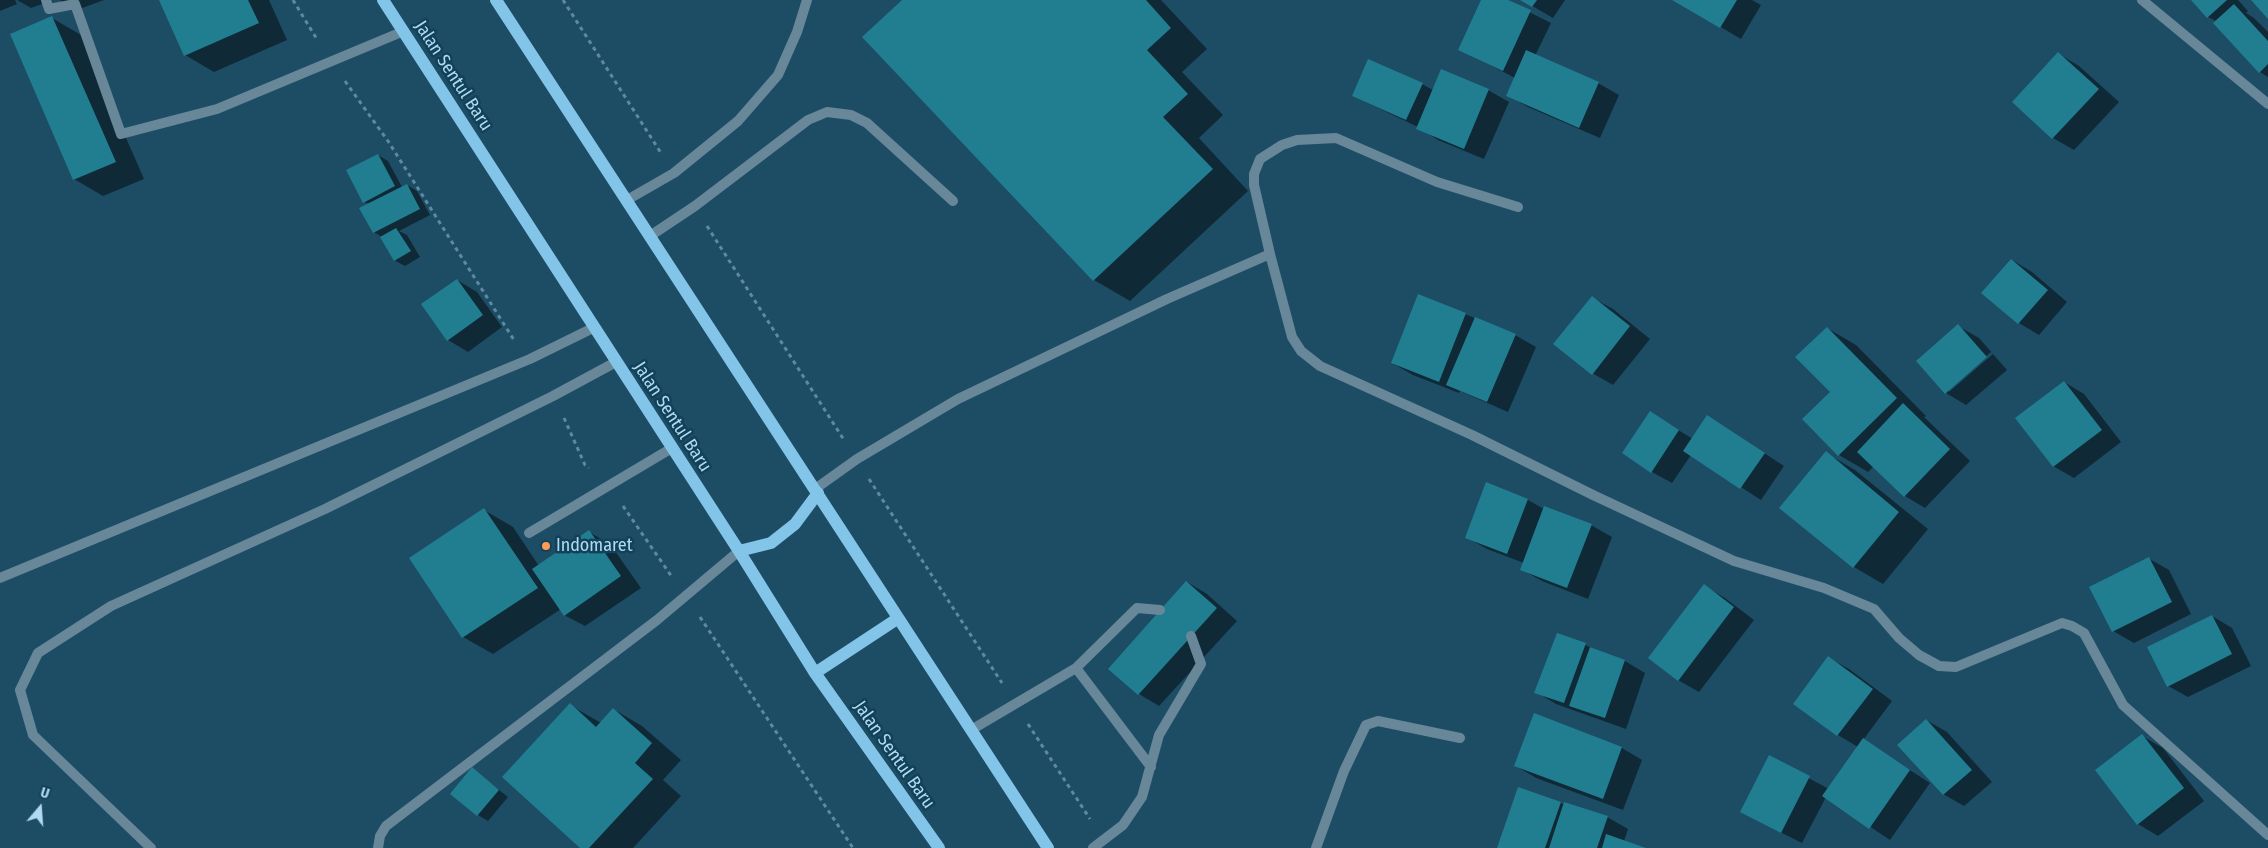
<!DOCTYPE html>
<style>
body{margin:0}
#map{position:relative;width:2268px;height:848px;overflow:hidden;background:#1d4d65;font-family:"Fira Sans Condensed",sans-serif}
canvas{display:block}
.north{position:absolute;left:15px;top:783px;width:50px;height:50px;-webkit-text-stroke:4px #11425a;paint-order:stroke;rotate:18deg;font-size:14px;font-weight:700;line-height:20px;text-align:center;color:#b1daf2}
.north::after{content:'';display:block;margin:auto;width:18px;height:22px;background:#b1daf2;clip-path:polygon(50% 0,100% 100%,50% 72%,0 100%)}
</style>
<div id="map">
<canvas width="2268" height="848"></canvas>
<div class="north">U</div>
</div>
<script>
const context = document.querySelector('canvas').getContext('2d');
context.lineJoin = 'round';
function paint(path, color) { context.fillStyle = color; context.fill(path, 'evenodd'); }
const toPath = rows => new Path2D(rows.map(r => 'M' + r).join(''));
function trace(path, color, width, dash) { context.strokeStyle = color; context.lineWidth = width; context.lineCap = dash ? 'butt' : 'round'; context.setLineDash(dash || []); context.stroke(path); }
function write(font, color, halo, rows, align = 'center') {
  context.font = font + ' "Fira Sans Condensed",sans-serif'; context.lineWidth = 5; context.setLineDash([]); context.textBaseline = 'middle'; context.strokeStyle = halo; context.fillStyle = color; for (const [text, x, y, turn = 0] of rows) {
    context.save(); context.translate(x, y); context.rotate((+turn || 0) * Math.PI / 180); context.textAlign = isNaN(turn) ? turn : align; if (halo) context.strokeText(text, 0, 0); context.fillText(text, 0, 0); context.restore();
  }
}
paint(toPath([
 [0,0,15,0,17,4,0,11],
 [17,0,53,0,31,8],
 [60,0,104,0,77,10],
 [160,0,269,0,287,40,214,72,185,55],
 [904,0,1161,0,1207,49,1182,72,1223,115,1199,138,1248,191,1130,301,1094,280],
 [1482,0,1505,0,1551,23,1535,56,1598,83,1619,95,1600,138,1528,107,1507,95,1515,78,1460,49],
 [1522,0,1565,0,1553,18],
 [1675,0,1752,0,1761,5,1741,39],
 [2192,0,2238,0,2248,11,2246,13,2254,18,2268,32,2268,77,2260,72,2216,21,2208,17],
 [52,18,81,35,144,179,103,196,74,179],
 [2059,54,2079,66,2119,102,2074,150,2053,138,2014,102],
 [1422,84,1433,90,1488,90,1509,102,1484,159,1438,140,1418,127,1353,96],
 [378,155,388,161,402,187,407,185,417,191,430,215,399,231,407,235,420,257,405,266,394,260,382,237,374,232,369,204,364,202],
 [2012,260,2032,272,2067,302,2039,335,2019,323,1983,293],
 [457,280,477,292,502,327,468,352,448,340],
 [1593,298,1613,309,1650,339,1613,385,1592,373],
 [1465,314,1515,335,1536,347,1508,412,1460,391,1459,393,1413,375,1392,363],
 [1958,326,1979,338,2007,370,1966,405,1946,393],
 [1991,352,1993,354,1949,392,1949,388],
 [1827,328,1856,345,1926,416,1924,417,1970,461,1925,508,1905,496,1874,466,1868,472,1839,455],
 [2064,382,2084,394,2121,442,2074,478,2053,466],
 [1650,413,1693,439,1708,416,1784,466,1761,500,1691,455,1672,483,1652,472],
 [1826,453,1855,470,1928,529,1883,584,1854,567,1781,507],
 [1487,484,1528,500,1544,509,1591,525,1612,537,1588,599,1542,581,1521,569,1524,563,1487,549,1466,537],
 [484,510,513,527,539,566,589,532,610,544,641,588,585,626,564,615,561,609,493,654,463,637],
 [2148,558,2169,570,2191,614,2134,643,2113,631],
 [1187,582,1207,594,1237,621,1159,706,1139,694,1110,669],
 [1704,586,1725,598,1754,620,1699,692,1678,680],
 [2212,616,2232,628,2251,666,2188,697,2168,686],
 [1585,645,1625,661,1645,673,1626,729,1556,704,1536,692],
 [1829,658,1849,669,1892,701,1863,740,1930,783,1890,840,1826,797,1802,843,1762,823,1769,757,1829,789,1858,747,1838,735],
 [570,705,601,723,613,709,642,726,681,760,663,780,681,796,633,848,582,848],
 [1535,715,1622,748,1642,760,1623,810,1536,778,1516,766],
 [1926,720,1947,732,1992,782,1964,806,1943,794],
 [2142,736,2163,748,2204,801,2158,836,2138,824],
 [472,769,508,797,488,821,478,815],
 [1560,803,1607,817,1628,829,1624,841,1643,848,1498,848]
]), '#0007');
paint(toPath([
 [159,0,248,0,259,23,184,56],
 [902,0,1146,0,1171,28,1147,50,1188,94,1163,117,1213,169,1093,281,862,37],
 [1481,0,1508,0,1531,10,1503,71,1458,50],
 [1520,0,1537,0,1532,7],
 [1672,0,1737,0,1720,28],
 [2191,0,2227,0,2207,18],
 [2251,0,2268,0,2268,19],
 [2234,4,2268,41,2268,64,2259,73,2213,23],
 [52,16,116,162,73,180,10,34],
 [1526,50,1599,82,1579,128,1506,96],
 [2058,52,2099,89,2052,139,2012,102],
 [1368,59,1423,83,1406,120,1352,96],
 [1441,69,1489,89,1464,149,1416,129],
 [378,154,395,186,363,203,346,170],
 [407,184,420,209,373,233,359,208],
 [396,228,411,251,394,261,380,237],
 [2011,259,2048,290,2018,324,1981,293],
 [457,279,483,315,447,341,421,304],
 [1418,294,1466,313,1439,382,1391,363],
 [1592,296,1630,326,1592,375,1553,344],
 [1475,317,1516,334,1487,402,1446,385],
 [1958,324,1987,357,1945,394,1916,361],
 [1827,327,1897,398,1838,456,1802,419,1830,392,1795,357],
 [2064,381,2102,430,2053,467,2015,418],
 [1903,403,1950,449,1904,497,1857,452],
 [1650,411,1679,430,1651,473,1622,453],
 [1707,415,1765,453,1740,489,1683,451],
 [1826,451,1899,512,1853,568,1779,508],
 [1486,482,1528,499,1507,554,1465,538],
 [1544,506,1592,524,1567,588,1520,570],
 [484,508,538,588,462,638,409,558],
 [589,530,621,576,564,616,532,569],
 [2149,557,2172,602,2112,632,2089,587],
 [1186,581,1217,608,1138,695,1108,669],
 [1704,584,1734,607,1678,681,1648,658],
 [2212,615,2232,654,2167,687,2147,647],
 [1557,633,1586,643,1564,703,1534,693],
 [1590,647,1625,660,1605,718,1569,706],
 [1828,656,1873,689,1837,736,1793,704],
 [570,703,596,727,613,708,652,743,635,763,653,779,589,848,580,848,502,777],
 [1534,713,1622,747,1603,799,1514,766],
 [1926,719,1972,770,1943,795,1897,745],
 [2142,734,2184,788,2137,825,2095,770],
 [1863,738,1910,770,1869,829,1822,796],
 [1769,755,1810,776,1781,833,1740,812],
 [472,767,499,790,477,816,450,794],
 [1518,787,1561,802,1545,848,1497,848],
 [1564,802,1608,816,1597,848,1549,848],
 [1606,834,1646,848,1602,848]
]), '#217e91');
trace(toPath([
 [293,0,318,41],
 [563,0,661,153],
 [345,81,388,141,514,340],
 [707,226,844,440],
 [564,418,585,465,589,468],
 [869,479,1002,683],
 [623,506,672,577],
 [700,617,853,848],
 [1028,724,1090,819]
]), '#5d8aa2', 3, [4, 4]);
trace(toPath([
 [46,0,49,9,75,4,121,134,217,109,404,31],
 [627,200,674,173,738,121,778,75,797,32,807,0],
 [650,236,695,206,808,120,827,112,851,115,867,123,953,201],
 [529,533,672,448],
 [0,578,530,359,593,328],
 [1076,668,1151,767],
 [971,730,1076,668,1137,608,1160,610],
 [151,848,33,735,20,690,38,653,111,606,325,509,553,396,616,362],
 [378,848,380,836,386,826,657,620,739,551],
 [1093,848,1123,825,1142,797,1159,735,1201,664,1191,636]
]), '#688799', 10);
trace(toPath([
 [2142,0,2268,104],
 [1270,254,1254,185,1254,174,1260,159,1282,145,1297,140,1336,138,1437,182,1518,207],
 [815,489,857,459,958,399,1167,299,1270,254,1292,337,1301,351,1320,366,1472,435,1593,495,1734,561,1824,588,1874,609,1899,638,1919,655,1939,666,1956,667,2062,623,2072,626,2084,633,2123,705,2268,835],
 [1316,848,1344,771,1366,725,1378,721,1460,738]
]), '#688799', 10);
trace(toPath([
 [383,0,739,551,815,673,939,848],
 [496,0,1048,848],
 [739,551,771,543,795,524,818,493],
 [815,673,897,619]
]), '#83c4e9', 12);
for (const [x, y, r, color] of [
 [546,546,5,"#fd9c56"]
]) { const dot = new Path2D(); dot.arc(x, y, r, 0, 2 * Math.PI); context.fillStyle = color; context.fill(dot); trace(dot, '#11425a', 2); }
write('18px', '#b1daf2', '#11425a', [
 ["Jalan Sentul Baru",453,76,57],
 ["Jalan Sentul Baru",672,417,57],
 ["Jalan Sentul Baru",894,755,55]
]);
write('18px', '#b1daf2', '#11425a', [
 ["Indomaret",556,546]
], 'left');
</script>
